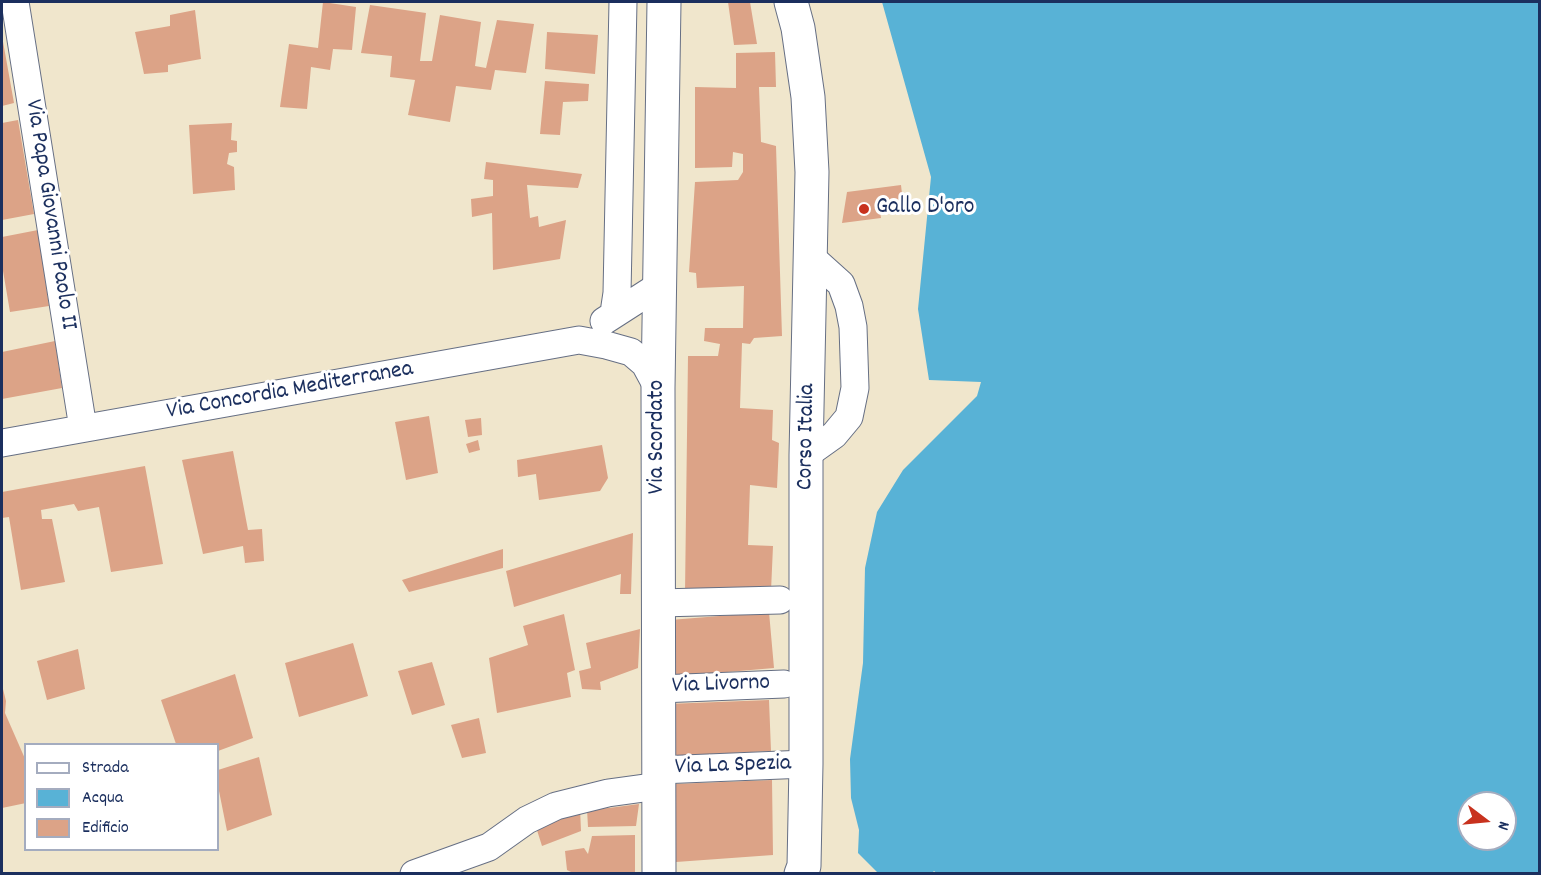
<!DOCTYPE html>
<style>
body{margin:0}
#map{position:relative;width:1541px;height:875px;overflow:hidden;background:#f0e6cc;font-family:Dekko,sans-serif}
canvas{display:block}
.frame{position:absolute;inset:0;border:3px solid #1b2f5e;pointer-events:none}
.legend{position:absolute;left:24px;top:743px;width:195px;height:108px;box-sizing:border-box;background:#fff;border:2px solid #a4acbf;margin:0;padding:8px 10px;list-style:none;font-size:18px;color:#1b2f5e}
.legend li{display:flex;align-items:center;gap:12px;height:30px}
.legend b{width:30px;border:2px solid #a4acbf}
.north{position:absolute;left:1457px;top:791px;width:60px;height:60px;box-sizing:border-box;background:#fff;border:2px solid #a4acbf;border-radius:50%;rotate:106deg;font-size:16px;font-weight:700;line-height:24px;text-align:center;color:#1b2f5e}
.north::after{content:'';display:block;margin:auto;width:21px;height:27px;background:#c8321e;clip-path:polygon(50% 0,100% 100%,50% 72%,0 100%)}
</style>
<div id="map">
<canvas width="1541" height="875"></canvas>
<div class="frame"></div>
<ul class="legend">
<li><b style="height:8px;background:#fff"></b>Strada</li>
<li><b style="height:16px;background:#58b2d6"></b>Acqua</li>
<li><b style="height:16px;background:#dca387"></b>Edificio</li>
</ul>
<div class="north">N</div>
</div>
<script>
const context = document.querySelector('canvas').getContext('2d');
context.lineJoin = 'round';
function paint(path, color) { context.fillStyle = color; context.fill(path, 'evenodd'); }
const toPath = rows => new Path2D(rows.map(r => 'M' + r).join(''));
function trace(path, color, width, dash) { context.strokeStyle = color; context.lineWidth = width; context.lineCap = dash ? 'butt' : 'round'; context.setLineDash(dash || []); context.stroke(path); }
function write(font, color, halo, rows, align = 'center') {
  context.font = font + ' Dekko,sans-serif'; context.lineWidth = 6; context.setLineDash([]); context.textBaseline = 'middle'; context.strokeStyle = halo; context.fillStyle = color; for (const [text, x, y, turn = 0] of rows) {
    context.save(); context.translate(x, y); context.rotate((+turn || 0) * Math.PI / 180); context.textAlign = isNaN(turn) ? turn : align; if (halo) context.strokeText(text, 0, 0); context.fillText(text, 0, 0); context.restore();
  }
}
paint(toPath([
 [882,2,1539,2,1539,873,938,874,934,871,931,874,879,874,858,853,859,830,851,798,850,759,863,663,865,568,877,512,903,470,977,396,981,382,929,380,918,309,931,177],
 [1469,803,1505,803,1505,839,1469,839]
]), '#58b2d6');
paint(toPath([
 [323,2,356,7,352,50,333,49,330,70,311,67,307,109,280,107,289,44,318,48],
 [728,2,750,2,757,44,734,45],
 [370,5,426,13,420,61,432,61,440,15,481,22,475,66,486,68,497,20,534,24,526,73,495,70,491,90,456,86,450,122,408,115,415,80,390,77,392,56,361,53],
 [195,10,201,59,168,65,168,72,144,74,135,32,170,26,170,15],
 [547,32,598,35,595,74,545,69],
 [2,36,14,103,2,106],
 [775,52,776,87,759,87,761,142,776,146,782,336,754,338,750,344,742,343,740,408,773,410,772,440,779,443,777,488,750,485,748,545,773,546,771,591,685,593,688,356,718,356,720,344,704,341,705,328,743,328,744,286,697,288,696,273,689,272,695,182,738,180,743,172,743,154,733,152,732,167,695,168,695,87,736,88,736,53],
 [545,81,589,84,588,101,563,102,560,135,540,134],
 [18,120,34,214,2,220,2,123],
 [232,123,231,140,237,141,237,152,229,153,227,164,234,167,235,190,193,194,189,125],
 [486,162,582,174,578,188,527,185,530,218,538,216,539,227,566,220,560,259,493,270,492,213,472,217,471,199,493,196,493,180,484,179],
 [901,185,903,203,879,206,881,218,842,223,847,192],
 [38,230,49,306,10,312,2,265,2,237],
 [55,341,62,388,2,399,2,352],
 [429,416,438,473,406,480,395,422],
 [481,418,482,435,468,437,465,420],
 [478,440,480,450,469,453,466,444],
 [602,445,608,478,600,491,539,500,536,474,518,477,517,460],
 [233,451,248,530,262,529,264,561,245,563,243,546,203,554,182,460],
 [145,466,163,564,111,572,99,507,78,511,74,504,41,510,42,519,52,519,65,582,21,590,9,517,2,518,2,492],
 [633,533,631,594,620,594,621,574,514,607,506,571],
 [503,549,503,568,409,592,402,580],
 [769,612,774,668,669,677,670,620],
 [564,614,575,670,567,673,571,697,497,713,489,658,528,645,523,626],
 [640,629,638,668,600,682,601,690,582,689,579,671,591,668,586,643],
 [353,643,368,696,299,717,285,663],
 [78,649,85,689,47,700,37,661],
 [432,662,445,705,412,715,398,671],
 [235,674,253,738,218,751,218,744,176,744,161,700],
 [2,685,6,701,5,713,26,761,26,803,2,808],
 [769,700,771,751,670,756,667,704],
 [479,718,486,753,462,758,451,725],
 [259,757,272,815,227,831,218,786,218,770],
 [772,780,773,855,676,862,674,784],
 [639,804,636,826,588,827,587,809,609,808],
 [580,808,581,831,542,846,536,827],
 [635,835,635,874,575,874,567,870,565,851,584,848,588,854,592,836]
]), '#dca387');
const minor = toPath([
 [15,2,83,428],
 [614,313,617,293,623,2],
 [604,321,660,285],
 [2,443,579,340,606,345,631,352,645,364,658,388],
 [806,455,834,435,849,417,855,388,853,327,849,306,841,284,811,257],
 [659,603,780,600],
 [659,689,784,684],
 [659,770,806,764],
 [414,874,489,847,527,820,556,806,608,793,659,786]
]);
const tertiary = toPath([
 [791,2,798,28,808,97,812,172,806,455,806,764,804,866,801,874],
 [659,874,658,388,664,2]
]);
trace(minor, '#666f84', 29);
trace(tertiary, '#666f84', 35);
trace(minor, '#fff', 27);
trace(tertiary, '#fff', 33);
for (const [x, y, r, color] of [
 [864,209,6,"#c8321e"]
]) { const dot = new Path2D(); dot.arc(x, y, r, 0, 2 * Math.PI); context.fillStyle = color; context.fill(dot); trace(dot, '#fff', 2); }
write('24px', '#1b2f5e', '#fff', [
 ["Gallo D'oro",876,209]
], 'left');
write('24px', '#1b2f5e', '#fff', [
 ["Via Papa Giovanni Paolo II",49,215,81],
 ["Via Concordia Mediterranea",290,392,-10],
 ["Via Scordato",659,437,-90],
 ["Corso Italia",808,437,-89],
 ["Via Livorno",721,686,-2],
 ["Via La Spezia",733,767,-2]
]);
</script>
